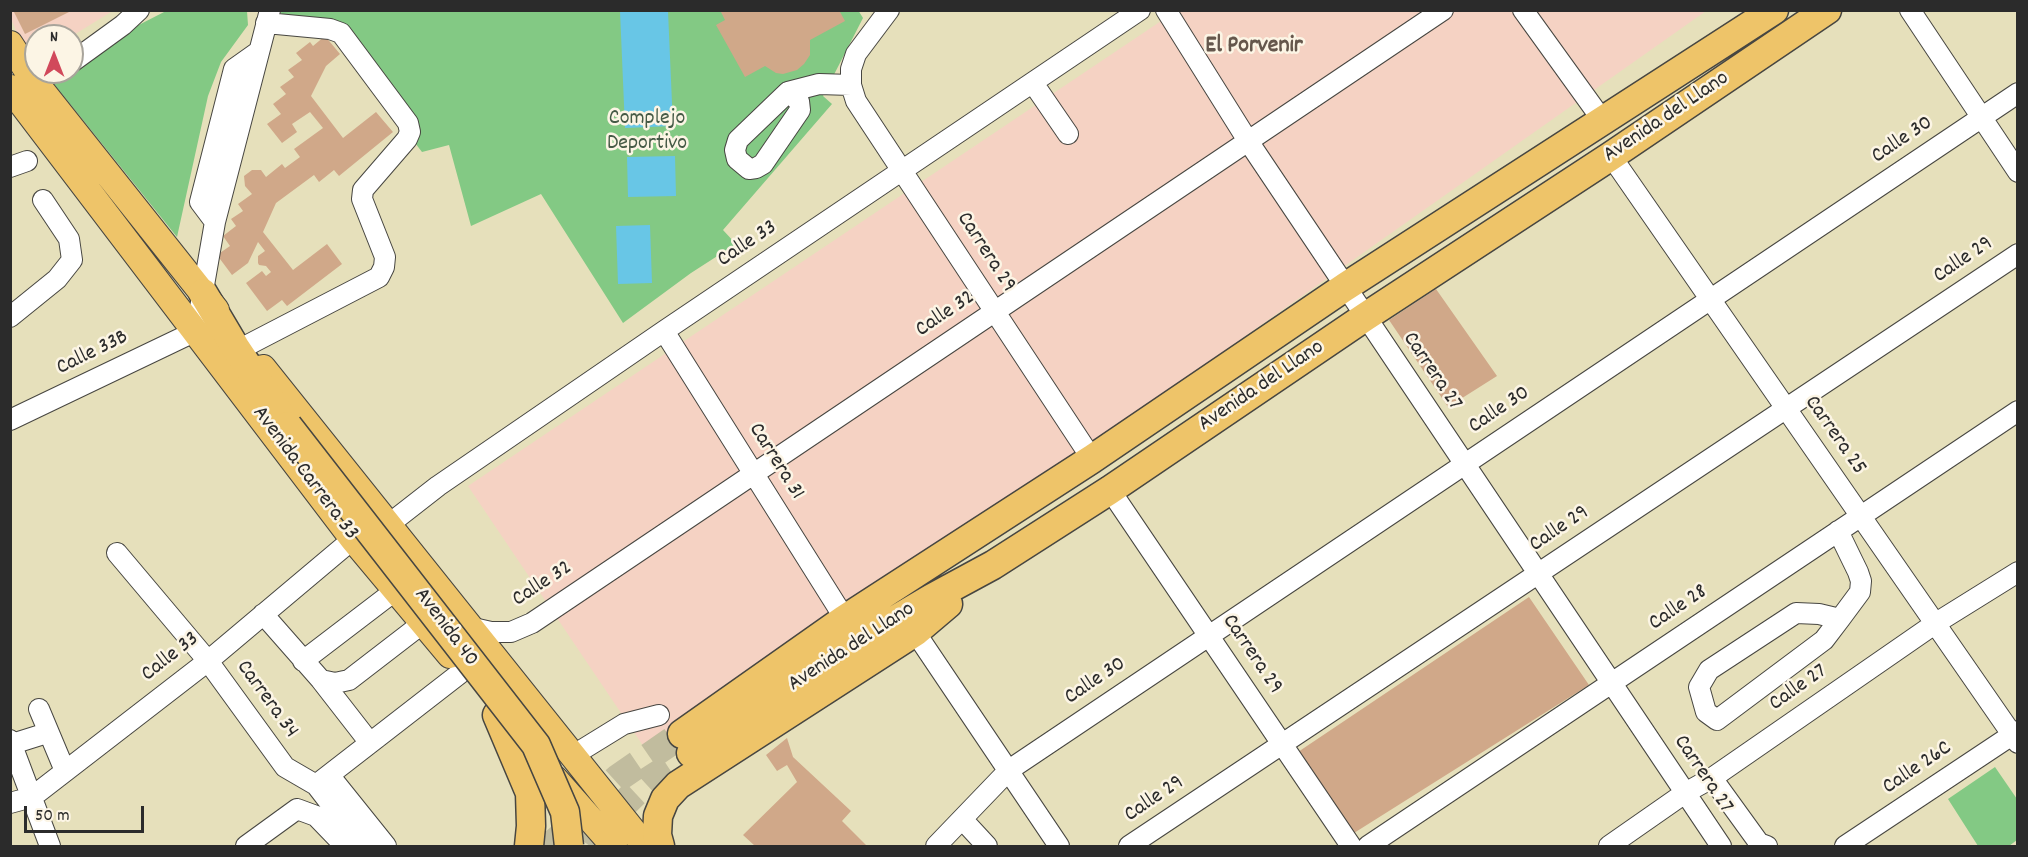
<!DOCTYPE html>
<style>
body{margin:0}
#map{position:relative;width:2028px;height:857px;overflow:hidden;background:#e6e0bb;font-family:Dekko,sans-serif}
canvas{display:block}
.frame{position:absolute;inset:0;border:12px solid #2b2b2b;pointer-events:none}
.north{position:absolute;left:24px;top:24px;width:60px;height:60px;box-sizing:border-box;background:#fcf5e5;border:2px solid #a8a49b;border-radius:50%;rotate:0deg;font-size:16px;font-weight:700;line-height:24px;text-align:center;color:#2b2b2b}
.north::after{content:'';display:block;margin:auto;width:21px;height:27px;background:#d1495b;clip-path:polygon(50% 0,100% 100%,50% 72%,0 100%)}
.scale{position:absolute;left:24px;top:806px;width:120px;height:27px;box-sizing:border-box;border:3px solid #2b2b2b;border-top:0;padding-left:8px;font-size:18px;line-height:21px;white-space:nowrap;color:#2b2b2b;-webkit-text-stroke:4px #fcf5e5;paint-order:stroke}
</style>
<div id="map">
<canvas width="2028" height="857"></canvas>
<div class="frame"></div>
<div class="north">N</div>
<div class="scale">50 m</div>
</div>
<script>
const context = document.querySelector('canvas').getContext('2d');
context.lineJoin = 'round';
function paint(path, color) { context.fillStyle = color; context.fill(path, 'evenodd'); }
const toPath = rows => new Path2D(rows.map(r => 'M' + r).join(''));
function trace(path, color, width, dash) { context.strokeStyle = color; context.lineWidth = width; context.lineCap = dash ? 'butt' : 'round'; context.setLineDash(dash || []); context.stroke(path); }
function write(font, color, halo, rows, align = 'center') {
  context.font = font + ' Dekko,sans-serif'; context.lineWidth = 5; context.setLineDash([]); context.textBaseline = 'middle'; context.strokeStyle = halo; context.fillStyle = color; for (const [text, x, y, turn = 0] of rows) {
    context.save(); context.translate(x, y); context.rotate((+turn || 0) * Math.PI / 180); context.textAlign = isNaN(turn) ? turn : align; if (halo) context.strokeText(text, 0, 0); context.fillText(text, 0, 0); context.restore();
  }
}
paint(toPath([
 [110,10,111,12,72,36,36,36,36,58,30,62,11,19,10,11],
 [1176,11,1706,11,650,756,468,486]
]), '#f5d2c3');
paint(toPath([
 [281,10,858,10,863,18,823,96,832,104,723,230,736,244,691,273,623,323,541,194,471,226,449,145,422,152,318,17,279,21],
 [166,11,247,11,248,25,221,62,208,96,177,237,54,84,125,32],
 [1995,767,2017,799,2017,840,2009,846,1978,846,1948,799]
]), '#83c984');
paint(toPath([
 [620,11,668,11,673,126,625,128],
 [675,156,676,196,628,197,627,157],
 [650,225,652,283,618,284,616,226]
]), '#68c6e6');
paint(toPath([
 [13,10,73,10,25,34],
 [720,10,839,10,845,21,810,40,810,55,804,64,797,70,783,74,776,73,765,66,745,77,716,25,725,20],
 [325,36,340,54,326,66,311,96,343,138,376,112,393,132,339,176,334,170,319,182,314,175,276,203,263,232,293,270,327,244,342,264,287,306,282,300,267,311,246,283,262,271,266,276,271,272,266,266,259,265,258,263,258,256,265,251,258,242,248,263,232,275,217,255,230,246,223,236,236,226,231,219,243,211,238,204,252,194,245,186,244,176,252,170,261,170,266,177,282,164,285,168,300,157,294,149,323,128,310,112,292,124,297,132,282,143,267,124,281,114,273,104,286,94,280,87,294,77,288,70,302,60,296,53,310,42,313,46],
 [1436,289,1497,376,1448,407,1389,320],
 [1529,597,1589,685,1354,833,1298,752],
 [787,738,793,757,851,811,842,821,867,846,755,846,743,835,797,782,787,765,777,771,766,755]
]), '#d0a889');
trace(toPath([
 [544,846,572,822]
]), '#c1bc9e', 20, [20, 10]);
trace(toPath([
 [584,809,618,778,682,734],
 [590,846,608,820,634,794,648,781,691,753]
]), '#c1bc9e', 28, [28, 14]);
const minor = toPath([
 [889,10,856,54,851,69,851,85,856,101,1092,459],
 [1166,10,1248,141,1721,846],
 [1523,10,1603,121],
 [1910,10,2018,172],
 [72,62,123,25,139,10],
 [1033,83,1068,134],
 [23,84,34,81,54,72],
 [788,92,799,101,800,110,763,164,756,168,749,169,737,159,735,150,738,140,788,92,819,84,851,85],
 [1611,156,2018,743],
 [10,167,27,161],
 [215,222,200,202,234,69,258,52],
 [10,317,57,279,72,260,69,239,43,200],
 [664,331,845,619],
 [244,347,379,277,384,267,385,257,362,199,363,190,407,139,410,132,408,123,341,33,330,29,266,23],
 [10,420,196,331,215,222,270,10],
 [1110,490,1351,846],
 [388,525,438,486,664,331,1140,10],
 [1838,531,1858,572,1861,581,1860,592,1840,619,1824,640,1717,720,1706,712,1699,687,1709,670,1796,613,1819,614,1840,619],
 [117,553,208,661,285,767,316,785,363,846],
 [263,614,321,680,335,683,349,680,423,623],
 [469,627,491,632,511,632,532,623,1443,10],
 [915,632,1059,846],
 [303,661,396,590],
 [321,680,370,743],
 [39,709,65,771],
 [10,740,50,846],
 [12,744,47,733],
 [572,756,624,724,659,715],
 [329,775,386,846],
 [1712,778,1759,843,1767,846],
 [316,785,463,671],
 [10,803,32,797,208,661,353,539],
 [297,809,316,816,345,846],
 [962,819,987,846],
 [246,846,297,809],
 [936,846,1009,770,2018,93],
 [1129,846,2018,254],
 [1368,846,2018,411],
 [1609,846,1685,793,1712,778,1936,623,2018,572],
 [1845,846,2018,731]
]);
const major = toPath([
 [10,44,34,81,216,310],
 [10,88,353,539,450,655],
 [263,368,645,846],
 [555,779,614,846]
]);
const highway = toPath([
 [203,293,235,347,288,426],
 [497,715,530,793,531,826,529,846],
 [682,734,845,619,1092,459,1345,287,1774,10],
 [691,753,871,634,932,598,993,565,1110,490,1365,317,1611,156,1827,10],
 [660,846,657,835,658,816,665,799,678,785,915,632,948,604]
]);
trace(minor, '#474641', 22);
trace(major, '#474641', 28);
trace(highway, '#474641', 31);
trace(minor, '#fff', 20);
trace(major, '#eec469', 26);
trace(highway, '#eec469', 28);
const highwayBridge = toPath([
 [288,426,536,745,565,812,569,846]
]);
trace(highwayBridge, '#474641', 31, []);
trace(highwayBridge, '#eec469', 28);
write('22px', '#2b2b2b', '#fcf5e5', [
 ["Avenida del Llano",1667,118,-34],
 ["Calle 30",1903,141,-34],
 ["Calle 33",748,245,-34],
 ["Carrera 29",985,253,57],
 ["Calle 29",1964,261,-34],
 ["Calle 32",946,315,-34],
 ["Calle 33B",93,354,-26],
 ["Carrera 27",1431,372,56],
 ["Avenida del Llano",1262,387,-34],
 ["Calle 30",1500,411,-34],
 ["Carrera 25",1834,436,55],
 ["Carrera 31",775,462,58],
 ["Avenida Carrera 33",304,474,53],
 ["Calle 29",1560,530,-34],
 ["Calle 32",543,585,-33],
 ["Calle 28",1679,609,-34],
 ["Avenida 40",445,628,53],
 ["Avenida del Llano",852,648,-33],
 ["Carrera 29",1251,655,56],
 ["Calle 33",171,658,-38],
 ["Calle 30",1096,682,-34],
 ["Calle 27",1799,689,-35],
 ["Carrera 34",266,700,54],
 ["Calle 26C",1918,769,-34],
 ["Carrera 27",1702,775,56],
 ["Calle 29",1155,800,-34]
]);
write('22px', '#455a46', '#fcf5e5', [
 ["Complejo",647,120],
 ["Deportivo",647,145]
]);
write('bold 24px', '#65574c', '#fcf5e5', [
 ["El Porvenir",1254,48]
]);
</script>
